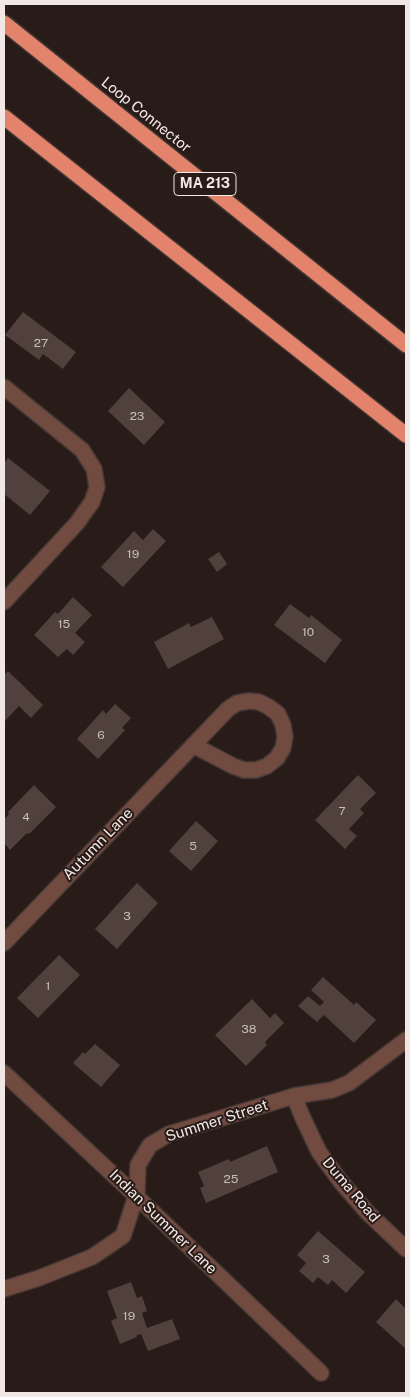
<!DOCTYPE html>
<style>
body{margin:0}
#map{position:relative;width:410px;height:1397px;overflow:hidden;background:#281b18;font-family:"Public Sans",sans-serif}
canvas{display:block}
.frame{position:absolute;inset:0;border:5px solid #f1e8e5;pointer-events:none}
</style>
<div id="map">
<canvas width="410" height="1397"></canvas>
<div class="frame"></div>
</div>
<script>
const context = document.querySelector('canvas').getContext('2d');
context.lineJoin = 'round';
function paint(path, color) { context.fillStyle = color; context.fill(path, 'evenodd'); }
const toPath = rows => new Path2D(rows.map(r => 'M' + r).join(''));
function trace(path, color, width, dash) { context.strokeStyle = color; context.lineWidth = width; context.lineCap = dash ? 'butt' : 'round'; context.setLineDash(dash || []); context.stroke(path); }
function write(font, color, halo, rows, align = 'center') {
  context.font = font + ' "Public Sans",sans-serif'; context.lineWidth = 4; context.setLineDash([]); context.textBaseline = 'middle'; context.strokeStyle = halo; context.fillStyle = color; for (const [text, x, y, turn = 0] of rows) {
    context.save(); context.translate(x, y); context.rotate((+turn || 0) * Math.PI / 180); context.textAlign = isNaN(turn) ? turn : align; if (halo) context.strokeText(text, 0, 0); context.fillText(text, 0, 0); context.restore();
  }
}
paint(toPath([
 [23,312,76,352,63,369,43,354,39,360,5,335],
 [129,388,165,422,144,445,108,411],
 [8,458,50,491,30,515,4,494,4,463],
 [153,529,166,541,123,587,101,567,134,531,143,540],
 [219,552,227,564,217,572,208,559],
 [73,597,92,615,75,633,85,642,73,655,67,649,58,657,34,635,55,612,58,614],
 [290,604,309,618,311,615,342,640,325,663,274,625],
 [212,617,224,639,168,669,154,642,189,623,191,627],
 [8,671,43,705,31,718,19,706,4,722,4,675],
 [115,704,131,718,122,728,125,730,98,759,77,739,103,710,106,714],
 [358,775,376,793,360,809,364,813,349,829,357,836,345,849,315,820],
 [34,785,56,807,29,834,27,833,10,850,4,843,4,820,9,814,8,812],
 [196,821,218,841,191,871,169,851],
 [137,883,158,903,117,949,95,929],
 [59,955,80,975,38,1018,17,998],
 [323,977,354,1005,356,1002,376,1020,354,1043,324,1015,317,1022,298,1006,308,996,320,1006,324,1002,311,990],
 [252,999,270,1018,275,1013,284,1023,265,1042,267,1045,246,1066,215,1035],
 [95,1044,120,1065,101,1087,73,1063,83,1052,85,1054],
 [267,1146,278,1172,206,1203,200,1188,204,1186,198,1172,229,1159,230,1162],
 [318,1231,365,1272,346,1293,332,1280,328,1285,318,1277,313,1283,299,1271,306,1263,297,1255],
 [131,1282,137,1298,142,1296,147,1311,142,1313,147,1328,172,1319,180,1339,148,1351,141,1334,136,1336,137,1337,120,1344,111,1321,117,1318,107,1291],
 [396,1299,406,1309,406,1349,376,1322]
]), '#50413d');
const minor = toPath([
 [4,387,82,450,94,469,97,487,92,502,77,523,4,602],
 [4,943,228,709,237,703,249,701,259,702,269,707,278,714,283,725,285,737,283,748,277,758,267,766,256,770,244,770,233,766,193,745],
 [4,1073,136,1196,321,1373],
 [294,1096,302,1116,319,1152,341,1182,368,1213,406,1249],
 [4,1289,39,1278,92,1257,123,1236,137,1193,138,1165,150,1145,169,1134,294,1096,332,1090,349,1083,406,1040]
]);
const highway = toPath([
 [4,23,406,345],
 [4,117,406,435]
]);
trace(minor, '#443835', 18);
trace(highway, '#443835', 18);
trace(minor, '#714a40', 15);
trace(highway, '#e3836c', 15);
write('12px', '#c9bebb', null, [
 ["27",41,343],
 ["23",137,416],
 ["19",133,554],
 ["15",64,624],
 ["10",308,632],
 ["6",101,735],
 ["7",342,811],
 ["4",26,817],
 ["5",193,846],
 ["3",127,916],
 ["1",48,986],
 ["38",249,1029],
 ["25",231,1179],
 ["3",326,1259],
 ["19",129,1316]
]);
for (const [x, y, w] of [
 [205,184,62]
]) { const box = new Path2D(); box.roundRect(x - w / 2, y - 11.5, w, 23, 4); context.fillStyle = '#281b18'; context.fill(box); trace(box, '#f1e8e5', 1); }
write('bold 14px', '#f1e8e5', null, [
 ["MA 213",205,184]
]);
write('15px', '#f1e8e5', '#281b18', [
 ["Loop Connector",146,115,39],
 ["Autumn Lane",98,844,-46],
 ["Summer Street",217,1121,-18],
 ["Duma Road",351,1190,50],
 ["Indian Summer Lane",163,1222,44]
]);
</script>
